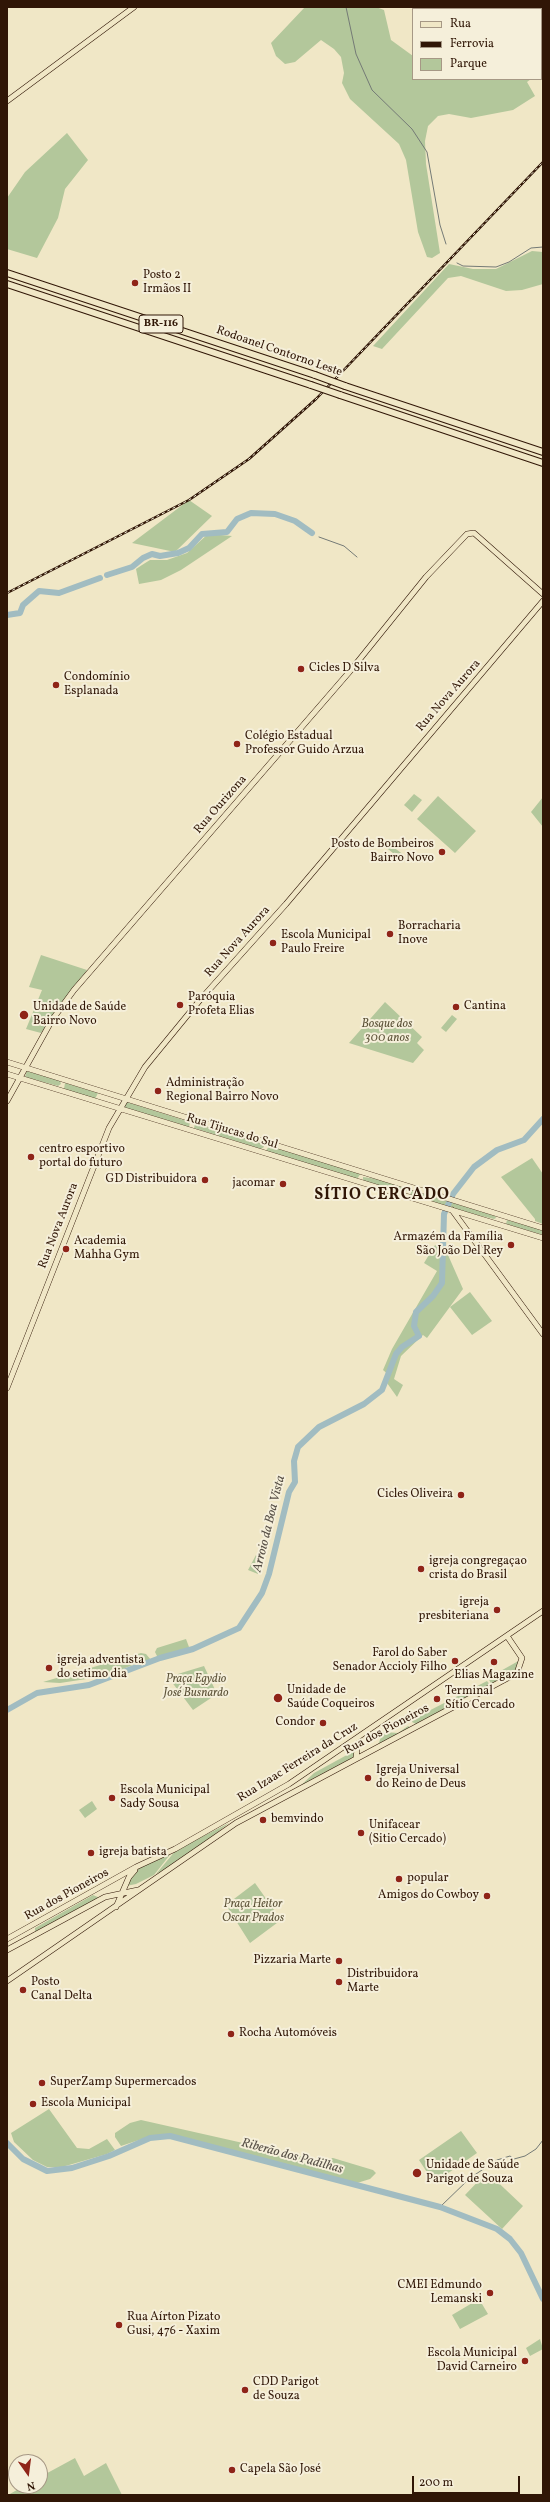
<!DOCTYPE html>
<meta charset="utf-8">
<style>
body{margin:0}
#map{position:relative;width:550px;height:2502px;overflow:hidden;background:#f0e7c6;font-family:Vollkorn,serif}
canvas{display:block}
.frame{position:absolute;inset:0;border:8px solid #301606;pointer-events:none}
.legend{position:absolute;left:412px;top:8px;width:130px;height:72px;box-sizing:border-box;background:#f5efda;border:1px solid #a69885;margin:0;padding:5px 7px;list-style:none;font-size:12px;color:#301606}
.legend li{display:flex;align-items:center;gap:8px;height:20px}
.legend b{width:20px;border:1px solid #a69885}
.north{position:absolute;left:8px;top:2454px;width:40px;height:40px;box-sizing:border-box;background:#f5efda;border:1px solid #a69885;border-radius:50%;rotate:166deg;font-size:11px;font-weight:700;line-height:16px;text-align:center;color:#301606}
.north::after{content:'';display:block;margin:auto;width:14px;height:18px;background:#8f2418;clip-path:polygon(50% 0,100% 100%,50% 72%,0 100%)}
.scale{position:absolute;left:412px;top:2476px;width:108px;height:18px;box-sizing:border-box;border:2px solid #301606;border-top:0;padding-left:5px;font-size:12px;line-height:14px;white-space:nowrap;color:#301606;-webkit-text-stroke:3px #f5efda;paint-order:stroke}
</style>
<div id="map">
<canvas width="550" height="2502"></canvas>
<div class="frame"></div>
<ul class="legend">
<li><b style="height:5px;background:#f0e7c6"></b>Rua</li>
<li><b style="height:5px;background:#301606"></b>Ferrovia</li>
<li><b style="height:11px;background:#b3c79b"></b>Parque</li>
</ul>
<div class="north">N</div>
<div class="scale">200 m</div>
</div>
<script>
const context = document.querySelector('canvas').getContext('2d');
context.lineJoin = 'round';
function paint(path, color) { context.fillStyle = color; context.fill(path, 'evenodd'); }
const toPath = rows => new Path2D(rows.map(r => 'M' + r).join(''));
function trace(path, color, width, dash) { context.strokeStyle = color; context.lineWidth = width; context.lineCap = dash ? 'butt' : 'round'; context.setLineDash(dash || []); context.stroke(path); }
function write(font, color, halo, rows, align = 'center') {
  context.font = font + ' Vollkorn,serif'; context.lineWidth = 4; context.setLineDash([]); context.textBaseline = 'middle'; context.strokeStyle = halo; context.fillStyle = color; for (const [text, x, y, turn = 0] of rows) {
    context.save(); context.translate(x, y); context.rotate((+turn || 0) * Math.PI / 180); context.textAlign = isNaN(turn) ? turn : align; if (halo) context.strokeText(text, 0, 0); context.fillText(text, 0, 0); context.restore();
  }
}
paint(toPath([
 [305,7,376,7,384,10,391,40,413,56,413,79,531,79,527,82,535,96,513,110,471,118,449,114,438,116,428,126,425,141,426,164,440,253,432,258,427,257,418,232,406,160,399,144,350,99,342,83,344,73,341,57,334,49,321,40,295,62,285,64,276,56,271,43],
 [513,7,543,7,543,71,541,72,541,9,512,9],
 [67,133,88,160,65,189,58,218,37,258,7,249,7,198,25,172],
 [532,251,543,252,543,284,522,290,506,291,461,276,448,278,382,349,373,346,449,264,473,269,496,269],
 [189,500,212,516,175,552,132,543],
 [208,534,232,536,181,570,161,580,139,584,136,569,142,565,150,560,167,560,187,553],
 [414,794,422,800,412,812,404,805],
 [438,796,476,831,455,853,417,819],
 [543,797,543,827,531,812],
 [385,841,404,855,402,860,384,846],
 [41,955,87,970,41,1033,26,1029,42,990,29,987],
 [385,1002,422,1037,417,1043,424,1050,413,1063,349,1043],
 [452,1015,457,1019,446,1032,441,1028],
 [27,1071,60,1081,61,1084,58,1086,25,1077],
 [65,1083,98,1093,95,1099,64,1089],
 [127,1102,190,1122,189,1127,123,1107],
 [195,1124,263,1143,264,1147,261,1149,194,1128],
 [269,1146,361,1173,357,1179,266,1151],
 [532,1158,543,1174,543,1224,535,1221,535,1219,501,1177],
 [363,1177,378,1179,407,1188,407,1190,405,1192,391,1190,363,1181],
 [412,1190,495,1216,496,1218,494,1219,473,1214,410,1195],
 [507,1220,543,1230,543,1235,506,1224],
 [435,1245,448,1255,463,1289,427,1338,423,1335,401,1356,394,1379,403,1385,397,1397,387,1383,390,1376,383,1370,392,1349,437,1271,424,1263],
 [470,1292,492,1321,472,1335,450,1307],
 [256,1555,264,1558,258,1574,248,1570],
 [186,1639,189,1647,185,1650,158,1658,155,1652,157,1648],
 [141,1653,146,1654,151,1660,135,1664,106,1676,60,1683,43,1682],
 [522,1659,516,1673,492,1685,488,1678],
 [204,1666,217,1694,193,1710,168,1677],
 [487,1681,491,1686,418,1725,412,1722,413,1719],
 [408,1726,411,1728,378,1745,383,1732,398,1733],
 [356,1750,356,1757,296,1790,314,1773],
 [92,1801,97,1809,85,1818,79,1810],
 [229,1823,186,1858,156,1874,176,1850],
 [173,1851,154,1875,136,1884,126,1886,137,1868],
 [255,1883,281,1920,250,1943,226,1905],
 [93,1895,100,1898,35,1934,35,1928],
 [49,2109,77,2148,89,2149,107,2139,115,2150,107,2154,62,2167,47,2167,33,2160,14,2142,11,2133],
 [141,2120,314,2159,333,2158,373,2170,376,2173,370,2179,357,2183,173,2135,151,2136,121,2146,115,2137,115,2133,130,2123],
 [461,2131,477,2153,434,2183,419,2160],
 [487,2172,523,2206,502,2229,465,2195],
 [479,2299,488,2314,460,2329,452,2315],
 [540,2339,543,2349,530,2356,526,2348],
 [75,2458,84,2476,106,2463,122,2495,8,2495,24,2486,40,2486,40,2477]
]), '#b3c79b');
trace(toPath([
 [346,7,356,54,372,90,412,129,427,152,440,225,446,244],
 [457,263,463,266,496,267,509,262,531,248,543,247],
 [319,537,344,546,357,557],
 [440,2207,470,2178,497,2160,510,2156,514,2159,525,2156,536,2149,543,2140]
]), '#747a76', 1);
trace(toPath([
 [107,575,132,567,143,558,152,554,160,556,178,553,189,548,202,534,227,532,237,519,251,513,275,514,295,521,312,533],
 [7,615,20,613,23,605,39,591,59,593,100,578],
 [7,1710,37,1693,89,1685,160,1658,193,1649,239,1628,262,1593,269,1574,289,1492,295,1482,294,1461,298,1447,319,1427,364,1404,382,1390,396,1354,402,1347,419,1336,414,1326,416,1312,433,1296,442,1283,444,1214,453,1194,474,1167,497,1150,524,1140,543,1119],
 [7,2143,23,2159,47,2171,72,2168,109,2156,150,2138,170,2136,440,2207,497,2229,510,2239,521,2253,543,2299]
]), '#a1bcc1', 6);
const major = toPath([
 [7,101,134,7],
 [7,1062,543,1228],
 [7,1074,543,1238],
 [7,1101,52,1020,74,990,351,670,426,577,467,534,474,533,543,594],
 [452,1210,543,1334],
 [7,1388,109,1128,145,1067,200,1000,286,904,543,601],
 [348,1745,357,1749,356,1758],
 [116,1907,129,1877,135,1870],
 [7,1939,136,1867,175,1849,289,1784,543,1611],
 [7,1950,105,1897,138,1890],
 [7,1981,236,1823,517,1673,522,1658,507,1636]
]);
const highway = toPath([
 [7,273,315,375],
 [7,284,311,385],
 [345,386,543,452],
 [340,395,543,463]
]);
trace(major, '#301606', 6);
trace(highway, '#301606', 8);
trace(major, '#f0e7c6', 5);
trace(highway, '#f0e7c6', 6);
const rail = toPath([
 [7,593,189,500,249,459,316,399,543,162]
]);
trace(rail, '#301606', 2.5);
trace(rail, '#f5efda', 1, [3]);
const highwayBridge = toPath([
 [315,375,345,386],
 [311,385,340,395]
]);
trace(highwayBridge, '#301606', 8, []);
trace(highwayBridge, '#f0e7c6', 6);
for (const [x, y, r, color] of [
 [135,283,4,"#8f2418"],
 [301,669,4,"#8f2418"],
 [56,685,4,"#8f2418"],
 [237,744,4,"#8f2418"],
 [442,852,4,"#8f2418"],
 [390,934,4,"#8f2418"],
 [273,943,4,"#8f2418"],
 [180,1005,4,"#8f2418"],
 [456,1007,4,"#8f2418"],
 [24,1015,5,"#8f2418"],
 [158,1091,4,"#8f2418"],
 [31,1157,4,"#8f2418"],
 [205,1180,4,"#8f2418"],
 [283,1184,4,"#8f2418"],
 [511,1245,4,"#8f2418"],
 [66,1249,4,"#8f2418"],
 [461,1495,4,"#8f2418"],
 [421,1569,4,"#8f2418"],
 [497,1610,4,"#8f2418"],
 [455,1661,4,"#8f2418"],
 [494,1662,4,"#8f2418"],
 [49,1668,4,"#8f2418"],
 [278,1698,5,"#8f2418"],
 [437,1699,4,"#8f2418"],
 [323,1723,4,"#8f2418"],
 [368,1778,4,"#8f2418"],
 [112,1798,4,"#8f2418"],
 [263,1820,4,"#8f2418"],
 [361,1833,4,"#8f2418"],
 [91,1853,4,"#8f2418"],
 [399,1879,4,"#8f2418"],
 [487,1896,4,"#8f2418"],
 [339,1961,4,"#8f2418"],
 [339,1982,4,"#8f2418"],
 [23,1990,4,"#8f2418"],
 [231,2034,4,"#8f2418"],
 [42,2083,4,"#8f2418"],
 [33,2104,4,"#8f2418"],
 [417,2173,5,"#8f2418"],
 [490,2293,4,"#8f2418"],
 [119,2325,4,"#8f2418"],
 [525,2361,4,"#8f2418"],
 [245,2390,4,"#8f2418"],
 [232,2470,4,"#8f2418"]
]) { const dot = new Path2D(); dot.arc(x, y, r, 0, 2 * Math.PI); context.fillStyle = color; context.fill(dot); trace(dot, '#f5efda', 1.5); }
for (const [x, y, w] of [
 [161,324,44]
]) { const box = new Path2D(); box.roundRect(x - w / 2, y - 9, w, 18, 3); context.fillStyle = '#f5efda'; context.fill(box); trace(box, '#301606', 1); }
write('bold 11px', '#301606', null, [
 ["BR-116",161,324]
]);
write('12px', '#301606', '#f5efda', [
 ["Posto 2",143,276],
 ["Irmãos II",143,290],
 ["Cicles D Silva",309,669],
 ["Condomínio",64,678],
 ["Esplanada",64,692],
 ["Colégio Estadual",245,737],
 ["Professor Guido Arzua",245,751],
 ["Posto de Bombeiros",434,845,"right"],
 ["Bairro Novo",434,859,"right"],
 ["Borracharia",398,927],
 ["Inove",398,941],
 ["Escola Municipal",281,936],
 ["Paulo Freire",281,950],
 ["Paróquia",188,998],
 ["Profeta Elias",188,1012],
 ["Cantina",464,1007],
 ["Unidade de Saúde",33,1008],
 ["Bairro Novo",33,1022],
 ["Administração",166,1084],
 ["Regional Bairro Novo",166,1098],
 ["centro esportivo",39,1150],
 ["portal do futuro",39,1164],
 ["GD Distribuidora",197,1180,"right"],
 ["jacomar",275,1184,"right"],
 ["Armazém da Família",503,1238,"right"],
 ["São João Del Rey",503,1252,"right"],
 ["Academia",74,1242],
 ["Mahha Gym",74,1256],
 ["Cicles Oliveira",453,1495,"right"],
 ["igreja congregaçao",429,1562],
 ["crista do Brasil",429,1576],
 ["igreja",489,1603,"right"],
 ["presbiteriana",489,1617,"right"],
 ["Farol do Saber",447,1654,"right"],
 ["Senador Accioly Filho",447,1668,"right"],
 ["igreja adventista",57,1661],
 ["do setimo dia",57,1675],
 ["Elias Magazine",494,1676,"center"],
 ["Unidade de",287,1691],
 ["Saúde Coqueiros",287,1705],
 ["Terminal",445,1692],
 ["Sítio Cercado",445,1706],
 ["Condor",315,1723,"right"],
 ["Igreja Universal",376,1771],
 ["do Reino de Deus",376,1785],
 ["Escola Municipal",120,1791],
 ["Sady Sousa",120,1805],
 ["bemvindo",271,1820],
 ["Unifacear",369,1826],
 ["(Sitio Cercado)",369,1840],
 ["igreja batista",99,1853],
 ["popular",407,1879],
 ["Amigos do Cowboy",479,1896,"right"],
 ["Pizzaria Marte",331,1961,"right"],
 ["Distribuidora",347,1975],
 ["Marte",347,1989],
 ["Posto",31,1983],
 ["Canal Delta",31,1997],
 ["Rocha Automóveis",239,2034],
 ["SuperZamp Supermercados",50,2083],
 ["Escola Municipal",41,2104],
 ["Unidade de Saúde",426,2166],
 ["Parigot de Souza",426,2180],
 ["CMEI Edmundo",482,2286,"right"],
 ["Lemanski",482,2300,"right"],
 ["Rua Aírton Pizato",127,2318],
 ["Gusi, 476 - Xaxim",127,2332],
 ["Escola Municipal",517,2354,"right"],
 ["David Carneiro",517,2368,"right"],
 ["CDD Parigot",253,2383],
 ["de Souza",253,2397],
 ["Capela São José",240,2470]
], 'left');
write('12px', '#301606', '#f5efda', [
 ["Rodoanel Contorno Leste",279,352,19],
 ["Rua Nova Aurora",449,696,-49],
 ["Rua Ourizona",221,805,-49],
 ["Rua Nova Aurora",238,942,-48],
 ["Rua Tijucas do Sul",232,1132,17],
 ["Rua Nova Aurora",59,1226,-69],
 ["Rua dos Pioneiros",387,1730,-28],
 ["Rua Izaac Ferreira da Cruz",298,1763,-32],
 ["Rua dos Pioneiros",67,1895,-29]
]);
write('italic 12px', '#5e543a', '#f5efda', [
 ["Bosque dos",387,1025],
 ["300 anos",387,1039],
 ["Praça Egydio",196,1680],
 ["José Busnardo",196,1694],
 ["Praça Heitor",253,1905],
 ["Oscar Prados",253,1919]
]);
write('italic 13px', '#585047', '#f5efda', [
 ["Arroio da Boa Vista",270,1524,-76],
 ["Riberão dos Padilhas",292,2157,15]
]);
context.letterSpacing = '1px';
write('bold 16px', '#301606', '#f5efda', [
 ["SÍTIO CERCADO",382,1196]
]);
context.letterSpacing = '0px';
</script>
